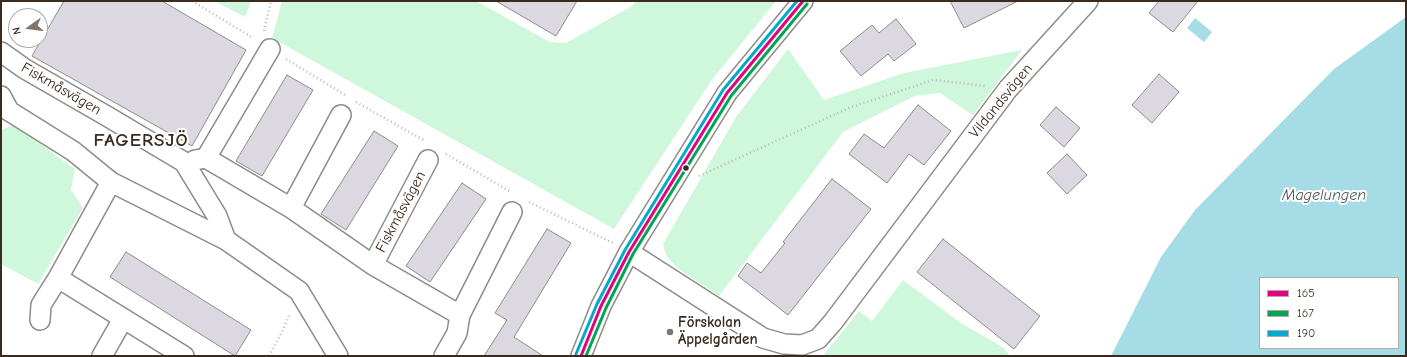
<!DOCTYPE html>
<meta charset="utf-8">
<style>
body{margin:0}
#map{position:relative;width:1407px;height:357px;overflow:hidden;background:#fff;font-family:"Comic Neue",sans-serif}
canvas{display:block}
.frame{position:absolute;inset:0;border:2px solid #3b2a1e;pointer-events:none}
.legend{position:absolute;left:1259px;top:277px;width:140px;height:72px;box-sizing:border-box;background:#fff;border:1px solid #b1aaa5;margin:0;padding:5px 7px;list-style:none;font-size:12px;color:#3b2a1e}
.legend li{display:flex;align-items:center;gap:8px;height:20px}
.legend b{width:20px;border:1px solid #b1aaa5}
.north{position:absolute;left:8px;top:8px;width:40px;height:40px;box-sizing:border-box;background:#fff;border:1px solid #b1aaa5;border-radius:50%;rotate:256deg;font-size:11px;font-weight:700;line-height:16px;text-align:center;color:#3b2a1e}
.north::after{content:'';display:block;margin:auto;width:14px;height:18px;background:#80756d;clip-path:polygon(50% 0,100% 100%,50% 72%,0 100%)}
</style>
<div id="map">
<canvas width="1407" height="357"></canvas>
<div class="frame"></div>
<ul class="legend">
<li><b style="height:5px;background:#e5007d"></b>165</li>
<li><b style="height:5px;background:#00a651"></b>167</li>
<li><b style="height:5px;background:#00a9ce"></b>190</li>
</ul>
<div class="north">N</div>
</div>
<script>
const context = document.querySelector('canvas').getContext('2d');
context.lineJoin = 'round';
function paint(path, color) { context.fillStyle = color; context.fill(path, 'evenodd'); }
const toPath = rows => new Path2D(rows.map(r => 'M' + r).join(''));
function trace(path, color, width, dash) { context.strokeStyle = color; context.lineWidth = width; context.lineCap = dash ? 'butt' : 'round'; context.setLineDash(dash || []); context.stroke(path); }
function write(font, color, halo, rows, align = 'center') {
  context.font = font + ' "Comic Neue",sans-serif'; context.lineWidth = 4; context.setLineDash([]); context.textBaseline = 'middle'; context.strokeStyle = halo; context.fillStyle = color; for (const [text, x, y, turn = 0] of rows) {
    context.save(); context.translate(x, y); context.rotate((+turn || 0) * Math.PI / 180); context.textAlign = isNaN(turn) ? turn : align; if (halo) context.strokeText(text, 0, 0); context.fillText(text, 0, 0); context.restore();
  }
}
paint(toPath([
 [214,1,251,1,245,17],
 [282,1,476,1,550,42,566,43,632,6,636,1,776,1,711,81,614,229,272,38],
 [788,49,824,100,904,73,1022,50,973,115,940,93,915,96,843,132,719,296,676,267,666,255,663,244,736,117],
 [14,125,75,169,71,190,83,208,38,284,1,264,1,130],
 [903,280,961,323,1004,348,1010,356,823,356,859,311,872,321]
]), '#cff7db');
paint(toPath([
 [1406,17,1406,356,1111,356,1161,257,1195,210,1334,69],
 [1260,278,1398,278,1398,348,1260,348],
 [1195,18,1212,32,1204,42,1187,28]
]), '#a5dce6');
const building = toPath([
 [64,1,162,1,246,50,192,146,32,56,64,1],
 [496,1,577,1,556,36,496,1],
 [950,1,1018,1,964,28,950,1],
 [1159,1,1198,1,1173,32,1149,13,1159,1],
 [896,19,916,44,894,61,888,54,861,76,840,51,872,25,879,33,896,19],
 [1159,74,1179,92,1152,123,1132,105,1159,74],
 [287,75,313,90,262,176,236,161,287,75],
 [918,105,951,131,924,165,909,154,887,183,849,154,864,134,884,148,918,105],
 [1056,107,1080,128,1064,147,1040,125,1056,107],
 [374,131,398,146,346,230,321,214,374,131],
 [1067,154,1087,175,1067,194,1047,173,1067,154],
 [832,179,871,209,788,315,738,276,747,263,761,273,785,243,783,242,832,179],
 [462,183,486,199,430,282,406,266,462,183],
 [547,229,571,243,514,337,543,356,484,356,507,320,495,313,547,229],
 [943,239,1040,316,1014,349,917,272,943,239],
 [126,252,251,330,235,356,110,277,126,252]
]);
paint(building, '#dcd8e1');
trace(building, '#8e8b88', 1);
const street = toPath([
 [1,52,25,69,105,115,184,162,217,216,226,240],
 [1,96,9,111,73,151,111,182,226,240,299,291,338,356],
 [206,158,291,208,341,115],
 [195,160,206,158,270,49],
 [291,208,373,265,428,160],
 [629,252,763,338,784,344,802,345,818,339,833,322,1008,89,1088,1],
 [373,265,460,315],
 [58,278,184,356],
 [40,320,41,305,58,278,111,182],
 [102,356,123,319],
 [444,356,457,333,460,315,512,212],
 [581,356,601,306,629,252,727,93,803,1]
]);
trace(street, '#8e8b88', 22);
trace(toPath([
 [192,1,253,38],
 [264,31,271,1],
 [286,59,345,95],
 [356,102,425,141],
 [446,154,511,192],
 [699,176,849,108,933,80,986,86],
 [529,202,613,243],
 [269,356,282,332,290,313]
]), '#b9b8b6', 2.5, [1, 3]);
trace(street, '#fff', 19);
trace(toPath([
 [581,356,601,306,629,252,727,93,803,1]
]), '#e5007d', 3);
trace(toPath([
 [586,356,606,308,633,254,731,96,807,4]
]), '#00a651', 3);
trace(toPath([
 [576,354,597,304,625,250,723,90,797,1]
]), '#00a9ce', 3);
for (const [x, y, r, color] of [
 [686,168,3.5,"#3b2a1e"],
 [670,332,4,"#80756d"]
]) { const dot = new Path2D(); dot.arc(x, y, r, 0, 2 * Math.PI); context.fillStyle = color; context.fill(dot); trace(dot, '#fff', 1.5); }
write('15px', '#3b2a1e', '#fff', [
 ["Fiskmåsvägen",61,89,30],
 ["Vildandsvägen",1001,101,-51],
 ["Fiskmåsvägen",401,212,-62]
]);
write('bold 15px', '#3b2a1e', '#fff', [
 ["Förskolan",678,323],
 ["Äppelgården",678,340]
], 'left');
write('italic 16px', '#4f5b57', '#fff', [
 ["Magelungen",1324,195]
]);
context.letterSpacing = '1px';
write('bold 19px', '#3b2a1e', '#fff', [
 ["FAGERSJÖ",141,141]
]);
context.letterSpacing = '0px';
</script>
